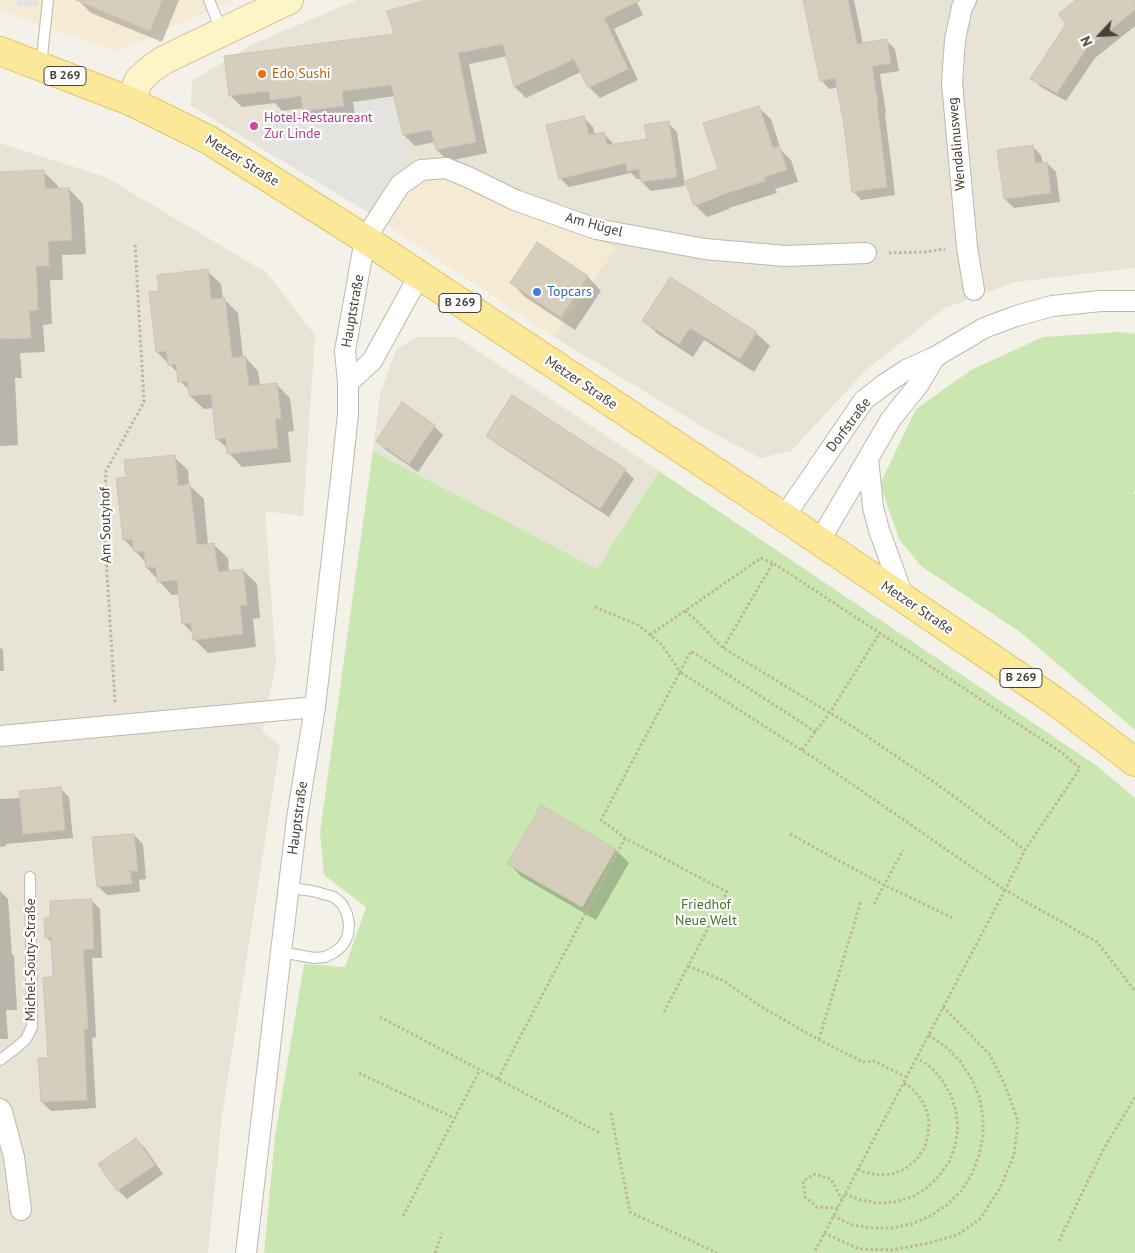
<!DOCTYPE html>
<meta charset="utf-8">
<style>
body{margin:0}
#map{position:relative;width:1135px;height:1253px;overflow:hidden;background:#f3f1e8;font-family:"PT Sans",sans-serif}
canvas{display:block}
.north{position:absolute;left:1075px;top:10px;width:50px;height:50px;-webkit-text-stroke:4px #fff;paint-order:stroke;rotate:245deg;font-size:14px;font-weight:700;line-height:20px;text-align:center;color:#474237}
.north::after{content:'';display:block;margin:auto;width:18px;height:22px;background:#474237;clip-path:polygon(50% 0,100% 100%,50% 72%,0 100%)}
</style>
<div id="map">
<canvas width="1135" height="1253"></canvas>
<div class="north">N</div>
</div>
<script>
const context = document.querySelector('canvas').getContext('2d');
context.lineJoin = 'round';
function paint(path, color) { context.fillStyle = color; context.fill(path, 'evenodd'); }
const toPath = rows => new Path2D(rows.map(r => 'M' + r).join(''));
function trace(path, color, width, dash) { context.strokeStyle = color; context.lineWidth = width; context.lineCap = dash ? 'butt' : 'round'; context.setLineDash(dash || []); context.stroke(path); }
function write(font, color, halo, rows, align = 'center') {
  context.font = font + ' "PT Sans",sans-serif'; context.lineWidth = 4.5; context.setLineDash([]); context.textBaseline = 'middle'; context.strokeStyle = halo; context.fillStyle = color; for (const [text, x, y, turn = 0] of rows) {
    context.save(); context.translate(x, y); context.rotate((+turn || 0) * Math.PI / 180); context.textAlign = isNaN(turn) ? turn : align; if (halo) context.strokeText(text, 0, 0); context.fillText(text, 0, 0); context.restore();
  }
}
paint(toPath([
 [357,0,1135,0,1135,268,1015,282,945,308,866,370,791,451,760,458,713,433,554,337,386,223,191,106,192,81,253,44],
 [0,143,105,177,267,273,315,335,303,516,265,511,276,663,262,732,280,745,222,1116,208,1253,0,1253],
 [416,337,457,337,659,471,597,569,373,451,380,395,396,350]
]), '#e7e3d6');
paint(toPath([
 [0,0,233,0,119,51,94,44,0,10],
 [447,177,515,210,617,247,554,337,386,223,403,193,424,179]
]), '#f5ead3');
paint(toPath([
 [1120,332,1135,334,1135,491,1133,493,1135,494,1135,730,1020,632,921,566,899,539,880,484,916,409,971,370,1043,337],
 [373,451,597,569,659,471,1097,766,1135,798,1135,1253,264,1253,275,1136,304,964,345,967,366,907,324,875,320,832]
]), '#cae7b2');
paint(toPath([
 [17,0,38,0,38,6,17,6],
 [395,99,408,158,400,162,394,170,368,212,262,149,266,113,303,111]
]), '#e5e3df');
paint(toPath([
 [80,0,179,0,162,42,91,13,79,1],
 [431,0,636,0,643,15,614,29,638,80,600,98,589,87,581,72,526,98,515,87,508,56,469,64,487,153,448,161,437,150,435,142,415,146,404,135,395,96,353,102,355,116,316,121,304,110,304,108,282,111,275,103,242,107,231,96,395,35],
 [804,0,854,0,863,44,886,40,895,49,899,71,880,74,886,113,885,113,895,195,861,200,853,191,845,125,838,87,829,89,821,80],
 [1078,0,1135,0,1135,26,1095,58,1066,101,1041,87,1032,78,1067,24],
 [758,107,771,119,781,150,791,160,798,182,775,189,777,193,729,208,729,209,707,217,695,205,719,170],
 [584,118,593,127,595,135,603,133,612,142,613,145,648,140,668,123,677,132,685,186,651,191,642,182,642,179,637,179,631,173,569,187,560,178],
 [1032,146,1041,155,1043,164,1047,163,1056,172,1060,202,1014,208,1005,199],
 [44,172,58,186,59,190,69,189,83,204,86,254,62,255,63,280,50,280,52,324,43,325,45,352,20,353,22,378,15,378,18,445,0,446,0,174],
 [538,244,588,277,601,291,575,330,525,297,512,283],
 [207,271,221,284,223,299,224,299,238,313,243,357,245,357,258,371,260,386,276,384,290,398,294,431,288,432,291,462,242,467,229,453,228,449,217,439,214,408,204,409,190,396,190,391,180,381,179,374,157,352,161,292],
 [644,321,756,333,770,346,754,372,704,340,693,357,658,334],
 [403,404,434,426,443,435,418,472,386,450,377,441],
 [488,435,625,470,634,479,609,517,497,444],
 [174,457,188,470,189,485,204,499,208,545,214,545,228,558,229,572,243,570,257,584,260,618,253,619,256,647,208,653,194,639,193,634,183,623,180,594,172,595,147,568,146,563,124,539,128,478],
 [0,647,3,650,4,671,0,671],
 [60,788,69,797,73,838,6,844,6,846,0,847,0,799,21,798],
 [134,835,143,844,146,879,139,880,140,892,107,895,98,886],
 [616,850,629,863,596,920,522,877,508,863],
 [0,891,8,899,12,954,14,956,17,1010,6,1010,8,1039,0,1039],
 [91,900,100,909,102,958,92,958,96,1037,92,1038,96,1108,51,1111,42,1102,49,1059,54,978,53,944,46,937,52,919],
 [136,1139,145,1148,163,1174,127,1199,118,1190]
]), '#0003');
const building = toPath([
 [76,0,162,0,150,31,76,0],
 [426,0,641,0,604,18,628,69,588,88,574,59,514,87,503,44,458,53,476,142,436,150,431,130,403,135,391,85,342,91,344,106,303,111,301,96,270,100,269,91,229,96,224,56,394,34,387,11,426,0],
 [803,0,848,0,857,44,887,39,891,63,872,66,878,105,877,105,887,187,852,192,844,125,835,78,820,81,803,0],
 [1076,0,1135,0,1135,10,1086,49,1057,93,1030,79,1066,24,1058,14,1076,0],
 [759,106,773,148,779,146,787,170,764,177,765,181,718,196,718,197,694,206,685,181,718,169,703,123,759,106],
 [584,116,589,135,604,132,607,145,647,139,644,125,669,121,677,177,641,182,639,169,627,171,626,163,559,179,546,125,584,116],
 [1033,145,1035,163,1047,162,1051,193,1004,199,997,150,1033,145],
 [44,170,45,189,69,188,72,240,48,241,49,266,36,266,38,310,29,311,31,338,0,339,0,172,44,170],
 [537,242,588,276,561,317,510,283,537,242],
 [208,269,211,299,225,298,232,358,245,356,249,386,277,383,281,418,275,419,278,448,227,454,226,438,216,439,211,394,189,396,187,381,178,382,176,364,168,365,166,351,156,352,149,292,159,291,157,275,208,269],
 [670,277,757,332,740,359,690,328,679,344,642,321,670,277],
 [512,395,626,469,600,509,486,436,512,395],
 [402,402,435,425,409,464,376,441,402,402],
 [175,455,178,486,190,484,197,545,214,543,218,572,243,569,247,605,240,605,243,634,193,640,191,623,182,624,177,580,157,582,156,567,146,568,144,551,134,552,132,539,123,540,116,478,126,477,124,460,175,455],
 [61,787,65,830,23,834,19,791,61,787],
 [541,805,616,849,582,907,507,864,541,805],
 [134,834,138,871,130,871,132,884,97,887,92,837,134,834],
 [92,899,94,949,83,950,88,1029,84,1029,87,1100,41,1102,38,1058,48,1058,43,978,53,977,51,937,45,938,44,918,50,917,50,901,92,899],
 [136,1138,155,1165,117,1191,98,1164,136,1138]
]);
paint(building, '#d5cebd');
trace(building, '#cfc6b1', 1);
const lane = toPath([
 [209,0,222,32],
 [41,66,48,0],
 [281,952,314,958,325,957,335,952,343,945,348,935,349,924,347,914,342,904,334,897,313,891,289,888],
 [0,1060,16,1048,26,1039,32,1027,30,877]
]);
const street = toPath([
 [966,0,962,7,955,40,952,83,967,247,974,290],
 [348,383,372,361,419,276],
 [868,458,873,507,879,530,904,599],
 [784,517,864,400,885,384,906,370,935,357,984,328,1016,316,1052,306,1101,301,1135,301],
 [819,542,891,419,919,384,935,357],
 [0,736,315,707],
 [0,1109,2,1112,14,1157,21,1210],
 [246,1253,281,952,297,818,315,707,342,470,348,414,348,383,345,351,365,239,400,185,421,170,446,168,470,178,515,200,596,229,705,249,785,256,866,253]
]);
const secondary = toPath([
 [130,101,139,80,151,69,164,60,289,0]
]);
const primary = toPath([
 [0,51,130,101,209,140,365,239,784,517,1055,701,1135,762]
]);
trace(lane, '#bfb9aa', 12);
trace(street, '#bfb9aa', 22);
trace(secondary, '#d2c899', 30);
trace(primary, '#e1c768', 30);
trace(toPath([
 [889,253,924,252,945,249],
 [595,607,638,625,662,645,680,672,691,651,816,732],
 [685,611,697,621,723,648,858,730,944,789,1025,850],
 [650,635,761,558,773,563],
 [723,648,773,563,1061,752,1080,768,1025,850,1005,890,1097,942,1135,991],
 [115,702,104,525,106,471,144,402,135,244],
 [802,750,830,712,880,633],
 [790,834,884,885,953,918],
 [874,904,903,850],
 [688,966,724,981,760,1006,819,1040,863,1062,874,1061,906,1077],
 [664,1012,727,892,625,838,601,820,680,672,817,760,1005,890,814,1253],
 [380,1017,600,1133],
 [819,1039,861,901],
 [359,1073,454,1118],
 [498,1079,625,838],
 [611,1113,630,1212,717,1253],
 [858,1169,864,1172,878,1175,892,1174,905,1169,916,1160,924,1149,928,1136,929,1122,926,1108,919,1096,909,1086,903,1083],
 [845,1194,861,1200,878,1203,895,1202,912,1197,927,1188,939,1176,949,1162,955,1146,958,1129,956,1111,951,1095,942,1080,931,1067,917,1058],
 [838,1208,817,1207,805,1197,803,1181,815,1174,831,1179,842,1200],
 [403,1216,480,1070],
 [833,1216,852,1225,872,1228,892,1228,912,1224,930,1216,947,1205,961,1191,972,1174,979,1155,983,1136,983,1116,979,1096,971,1078,960,1061,946,1047,928,1035],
 [824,1233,859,1249,893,1250,929,1243,957,1235,980,1219,1000,1188,1014,1155,1018,1121,1005,1085,990,1055,943,1007],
 [1059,1241,1103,1150,1135,1097],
 [435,1253,442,1233]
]), '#c0b69c', 3, [2.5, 2.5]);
trace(lane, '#fff', 10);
trace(street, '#fff', 20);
trace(secondary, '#fdf5c8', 28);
trace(primary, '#fbe899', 28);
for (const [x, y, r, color] of [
 [262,74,5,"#e8710a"],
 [254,126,5,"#d1479c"],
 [537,292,5,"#3f7fe0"]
]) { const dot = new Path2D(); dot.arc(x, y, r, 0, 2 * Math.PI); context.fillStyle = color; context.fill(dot); trace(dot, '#fff', 2); }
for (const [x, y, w] of [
 [65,76,42],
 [460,303,42],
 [1021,678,42]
]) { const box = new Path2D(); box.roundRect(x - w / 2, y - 9.5, w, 19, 4); context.fillStyle = '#fff'; context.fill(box); trace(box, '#474237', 1); }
write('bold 12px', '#474237', null, [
 ["B 269",65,76],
 ["B 269",460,303],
 ["B 269",1021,678]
]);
write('14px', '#c56008', '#fff', [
 ["Edo Sushi",272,74]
], 'left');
write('14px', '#b23c85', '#fff', [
 ["Hotel-Restaureant",264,118],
 ["Zur Linde",264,134]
], 'left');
write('14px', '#474237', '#fff', [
 ["Wendalinusweg",957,144,-95],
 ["Metzer Straße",242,161,32],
 ["Am Hügel",594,225,15],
 ["Hauptstraße",353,311,-80],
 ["Metzer Straße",581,383,34],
 ["Dorfstraße",849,425,-53],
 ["Am Soutyhof",106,525,-91],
 ["Metzer Straße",917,608,34],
 ["Hauptstraße",298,818,-82],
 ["Michel-Souty-Straße",31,960,-90]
]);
write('14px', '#366cbe', '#fff', [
 ["Topcars",547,292]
], 'left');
write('14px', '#41772b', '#fff', [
 ["Friedhof",706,905],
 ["Neue Welt",706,921]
]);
</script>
